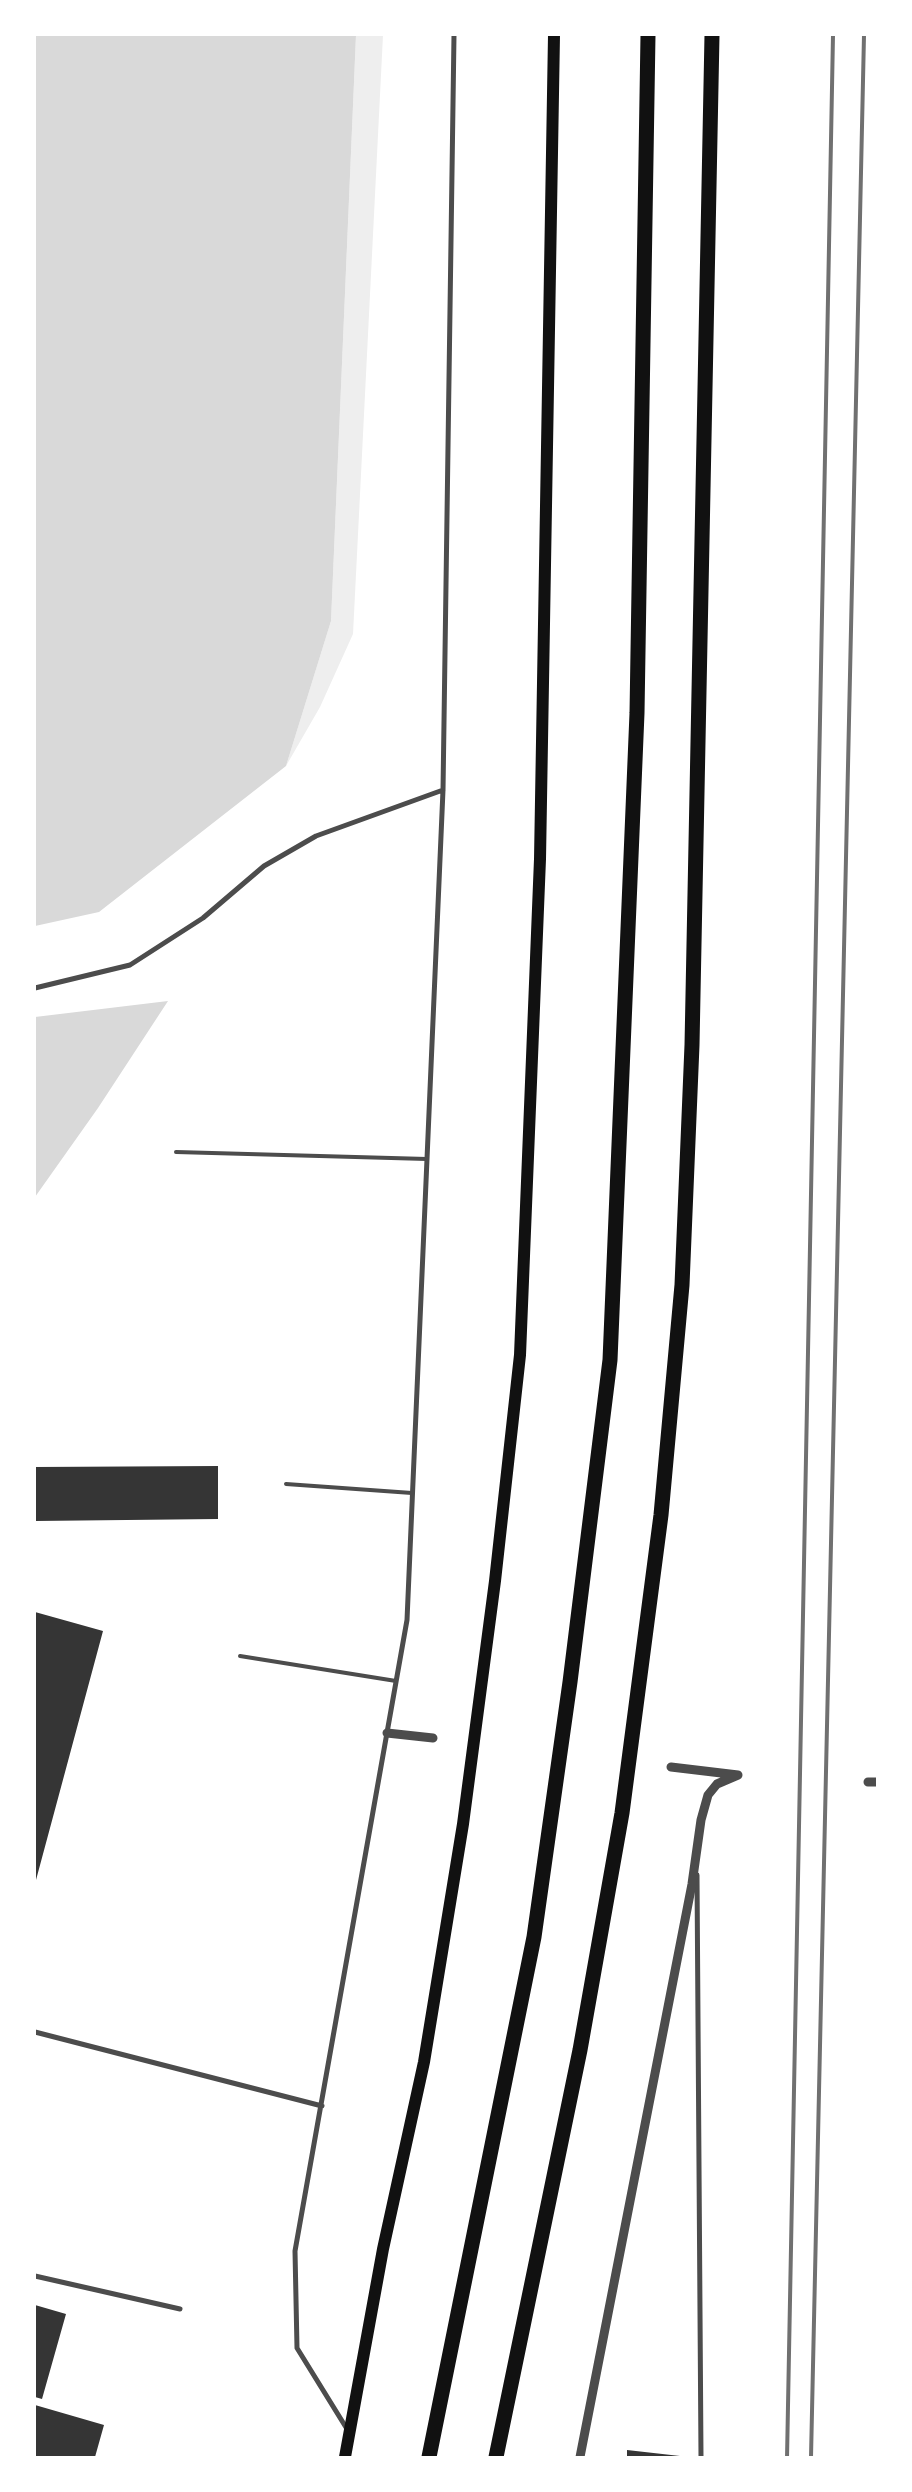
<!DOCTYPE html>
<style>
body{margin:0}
#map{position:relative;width:912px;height:2492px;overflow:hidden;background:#fff;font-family:Cabin,sans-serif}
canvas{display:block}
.frame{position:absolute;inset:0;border:36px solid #fff;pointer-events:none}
</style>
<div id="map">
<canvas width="912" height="2492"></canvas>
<div class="frame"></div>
</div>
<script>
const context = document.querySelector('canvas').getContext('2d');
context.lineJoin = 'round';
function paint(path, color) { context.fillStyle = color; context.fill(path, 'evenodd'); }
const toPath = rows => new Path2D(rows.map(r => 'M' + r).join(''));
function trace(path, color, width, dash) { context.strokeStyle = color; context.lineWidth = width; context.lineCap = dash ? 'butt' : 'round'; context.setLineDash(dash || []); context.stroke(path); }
paint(toPath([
 [356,35,383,35,353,634,320,707,286,766,331,621]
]), '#eee');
paint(toPath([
 [35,35,356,35,331,621,286,766,99,912,35,926],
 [168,1001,98,1108,35,1197,35,1017]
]), '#d9d9d9');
paint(toPath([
 [218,1466,218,1519,35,1521,35,1467],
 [35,1612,103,1631,36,1880,35,1880],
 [35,2305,66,2314,42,2399,35,2397],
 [35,2405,104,2425,95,2457,35,2457],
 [627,2450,680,2456,680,2457,627,2457]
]), '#353535');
trace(toPath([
 [176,1152,427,1159],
 [286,1484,412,1493],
 [240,1656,396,1681]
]), '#4c4c4c', 4);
trace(toPath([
 [35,988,130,965,203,918,264,866,316,836,443,790],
 [697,1875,701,2457],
 [35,2032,322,2106],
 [35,2276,180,2309],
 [347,2429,297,2348,295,2251,407,1620,443,790,454,35]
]), '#4c4c4c', 5);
trace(toPath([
 [387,1733,433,1738],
 [671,1767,738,1775],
 [868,1782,877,1782],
 [580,2457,692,1884,701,1820,708,1795,717,1784,738,1775]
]), '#4c4c4c', 9);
trace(toPath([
 [345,2457,383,2249,424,2062,463,1824,495,1581,520,1355,540,859,554,35]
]), '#111', 12);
trace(toPath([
 [429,2457,534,1937,570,1682,610,1360,637,713,648,35],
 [496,2457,580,2050,622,1813,661,1515,682,1285,692,1045,712,35]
]), '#111', 15);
trace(toPath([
 [787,2457,833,35],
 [811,2457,864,35]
]), '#707070', 4);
</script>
